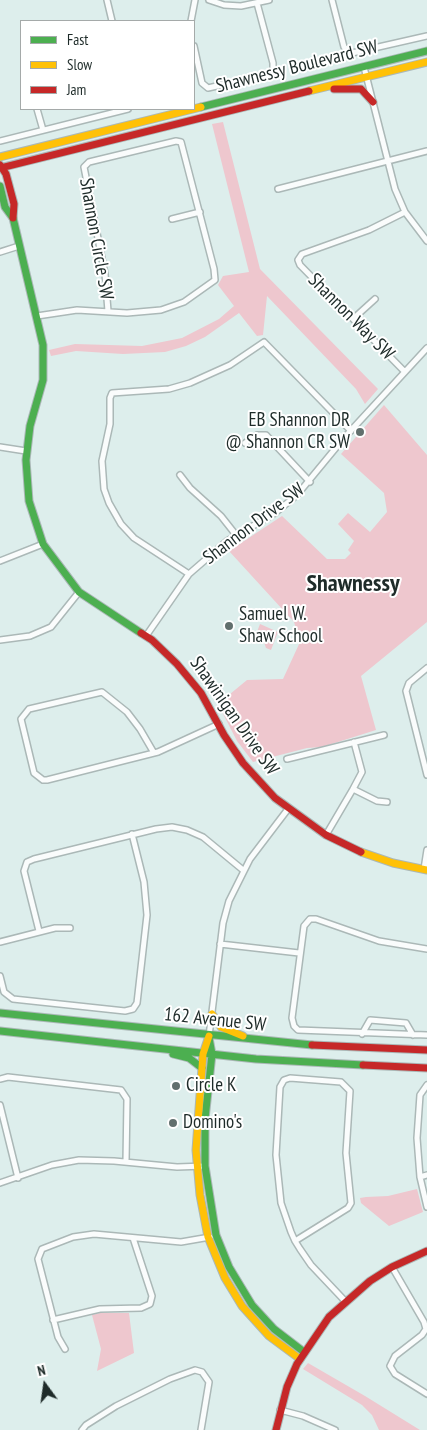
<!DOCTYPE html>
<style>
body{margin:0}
#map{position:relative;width:427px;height:1430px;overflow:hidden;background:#ddeeec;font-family:"PT Sans Narrow",sans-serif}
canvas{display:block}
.legend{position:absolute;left:20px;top:20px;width:175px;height:90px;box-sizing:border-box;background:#fff;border:1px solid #a5aaa9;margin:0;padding:6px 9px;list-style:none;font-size:15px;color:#1e2b29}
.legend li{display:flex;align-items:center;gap:10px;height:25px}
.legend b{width:25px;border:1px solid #a5aaa9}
.north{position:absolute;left:20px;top:1360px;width:50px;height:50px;-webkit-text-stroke:4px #fff;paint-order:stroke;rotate:346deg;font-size:14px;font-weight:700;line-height:20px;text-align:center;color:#1e2b29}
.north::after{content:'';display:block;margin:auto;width:18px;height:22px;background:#1e2b29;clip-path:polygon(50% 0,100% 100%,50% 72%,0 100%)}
</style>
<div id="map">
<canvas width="427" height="1430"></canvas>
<ul class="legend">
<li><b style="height:6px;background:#4caf50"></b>Fast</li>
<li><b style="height:6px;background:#ffc107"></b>Slow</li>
<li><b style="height:6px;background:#c62828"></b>Jam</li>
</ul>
<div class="north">N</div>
</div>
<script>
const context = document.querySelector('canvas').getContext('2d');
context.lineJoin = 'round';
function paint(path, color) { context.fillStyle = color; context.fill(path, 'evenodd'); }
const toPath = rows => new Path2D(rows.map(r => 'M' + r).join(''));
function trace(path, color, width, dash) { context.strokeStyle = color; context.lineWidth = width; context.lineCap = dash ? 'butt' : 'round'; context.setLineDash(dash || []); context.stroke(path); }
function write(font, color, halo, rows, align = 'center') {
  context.font = font + ' "PT Sans Narrow",sans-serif'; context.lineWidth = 4; context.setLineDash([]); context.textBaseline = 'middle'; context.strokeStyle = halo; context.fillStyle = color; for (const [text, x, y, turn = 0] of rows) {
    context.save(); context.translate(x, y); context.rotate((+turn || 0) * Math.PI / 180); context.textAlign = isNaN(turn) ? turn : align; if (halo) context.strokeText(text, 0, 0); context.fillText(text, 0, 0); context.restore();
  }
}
paint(toPath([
 [223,122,260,269,378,389,365,404,356,389,267,296,263,335,257,336,239,313,205,337,186,346,165,352,123,354,76,351,51,356,49,350,75,344,142,346,182,338,219,319,234,306,218,285,223,276,249,272,212,124],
 [384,405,427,455,427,622,361,676,376,730,322,747,307,748,253,762,237,741,218,704,247,680,283,679,300,642,294,622,229,551,282,516,327,559,345,559,351,553,348,550,354,541,338,524,348,513,370,532,387,512,384,493,341,454],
 [260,624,278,632,271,650,266,648,263,639,255,637],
 [417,1189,423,1212,389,1226,361,1203,360,1198,366,1197,388,1196],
 [100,1313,129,1313,134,1353,97,1371,101,1349,92,1315],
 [308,1363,365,1396,420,1430,379,1430,372,1415,362,1405,303,1369]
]), '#eec7ce');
const street = toPath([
 [107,0,112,21],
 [209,0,224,5,241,6,269,0],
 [332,0,344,47,352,53,427,36],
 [191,21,195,0],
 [194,46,202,83,208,88,270,74,273,69,273,63,257,3],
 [364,67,395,189,405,212,427,241],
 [37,109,43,130],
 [0,141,128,109],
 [278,189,427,151],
 [405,212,369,230,302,254,298,260,300,265,405,372],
 [172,219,200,212],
 [0,252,19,246],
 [37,316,77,310,127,313,161,310,184,302,215,280,214,269,181,142,176,141,89,162,84,167,105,274,108,311],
 [354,318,375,299],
 [245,443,257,435,266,435,310,482],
 [0,447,26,451],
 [180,475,190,488,221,516,236,535],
 [0,561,43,544],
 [189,574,134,538,121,524,109,503,104,489,102,461,110,424,110,398,112,393,169,389,190,383,230,365,264,342,351,431],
 [146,636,189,574,227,541,275,513,297,495,344,438,427,348],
 [0,640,30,636,51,627,79,592],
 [427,668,409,683,406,691,427,775],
 [154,753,140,729,127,712,102,692,29,709,21,719,34,773,43,780,47,780,154,753,158,752,219,724],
 [287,759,384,735],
 [353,789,362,772,354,742],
 [326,835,353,789,377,801,387,802],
 [424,869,427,850],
 [39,931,24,871,27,862,34,859,156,829,172,827,187,830,203,837,243,870],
 [0,942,55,928,70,928],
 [220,944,299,953],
 [427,949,379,941,316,919,310,919,304,926,292,1018,294,1026,298,1030,427,1035],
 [0,976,4,992,13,999,125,1011,133,1009,137,1003,147,915,144,882,132,834],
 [362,1034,370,1020,406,1023,413,1035],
 [209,1036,223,923,229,901,250,859,288,809],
 [0,1079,8,1077,121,1090,127,1099,126,1162],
 [427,1085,420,1095,417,1138,420,1177,427,1207],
 [0,1105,18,1178],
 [420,1177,427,1175],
 [0,1183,52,1165,79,1160,114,1161,177,1167,205,1166],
 [295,1241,348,1208,351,1203,346,1153,350,1091,341,1082,290,1078,284,1080,280,1087,276,1155,281,1203,291,1232,295,1241,300,1249,311,1265,345,1301],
 [392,1267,424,1322,426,1329,422,1335,395,1356,390,1366,395,1374,427,1394],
 [53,1320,100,1309,141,1308,150,1304,152,1296,133,1238],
 [65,1349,58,1337,38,1259,42,1249,73,1237,94,1234,181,1242,210,1237],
 [280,1410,303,1416,335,1430],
 [82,1430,86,1425,116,1406,170,1379,195,1370,202,1372,209,1382,201,1430]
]);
const fast = toPath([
 [201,107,427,51],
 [0,186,5,207,13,218,43,345,43,380,30,426,26,460,29,501,43,544,79,592,141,633],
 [0,1013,312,1045],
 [0,1031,256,1059,363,1065],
 [209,1038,212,1054,205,1119,205,1166,216,1235,229,1267,252,1305,274,1329,304,1352],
 [173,1054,189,1058,202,1068]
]);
const slow = toPath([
 [309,91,427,62],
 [0,157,201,107],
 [361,852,393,863,427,870],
 [212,1014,221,1027,243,1036],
 [209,1036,203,1054,196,1150,200,1195,208,1237,225,1278,242,1306,269,1336,300,1359]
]);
const jam = toPath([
 [334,89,361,89,373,102],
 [0,165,6,174,14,204,13,218],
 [0,168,309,91],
 [141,633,152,640,177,664,201,693,224,735,243,763,275,798,326,835,361,852],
 [312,1045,427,1050],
 [363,1065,427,1068],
 [276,1430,287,1387,297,1364,329,1317,370,1281,392,1267,427,1251]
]);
trace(street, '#abb8b7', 8);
trace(fast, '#abb8b7', 9);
trace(slow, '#abb8b7', 9);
trace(jam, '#abb8b7', 9);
trace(street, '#fafcfc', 5);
trace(fast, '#4caf50', 7);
trace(slow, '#ffc107', 7);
trace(jam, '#c62828', 7);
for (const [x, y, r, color] of [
 [360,432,5,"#616f6d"],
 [229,626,5,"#616f6d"],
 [176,1086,5,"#616f6d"],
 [173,1123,5,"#616f6d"]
]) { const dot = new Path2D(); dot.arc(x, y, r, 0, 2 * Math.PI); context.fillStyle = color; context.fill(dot); trace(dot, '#fff', 2); }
write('19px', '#1e2b29', '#fff', [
 ["Shawnessy Boulevard SW",297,67,-14],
 ["Shannon Circle SW",96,239,80],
 ["Shannon Way SW",351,317,45],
 ["Shannon Drive SW",254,524,-37],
 ["Shawinigan Drive SW",234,716,55],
 ["162 Avenue SW",215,1020,6]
]);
write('19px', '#1e2b29', '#fff', [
 ["EB Shannon DR",350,421,"right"],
 ["@ Shannon CR SW",350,443,"right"],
 ["Samuel W.",239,615],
 ["Shaw School",239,637],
 ["Circle K",186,1086],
 ["Domino's",183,1123]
], 'left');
write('bold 24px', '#1e2b29', '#fff', [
 ["Shawnessy",353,584]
]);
</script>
